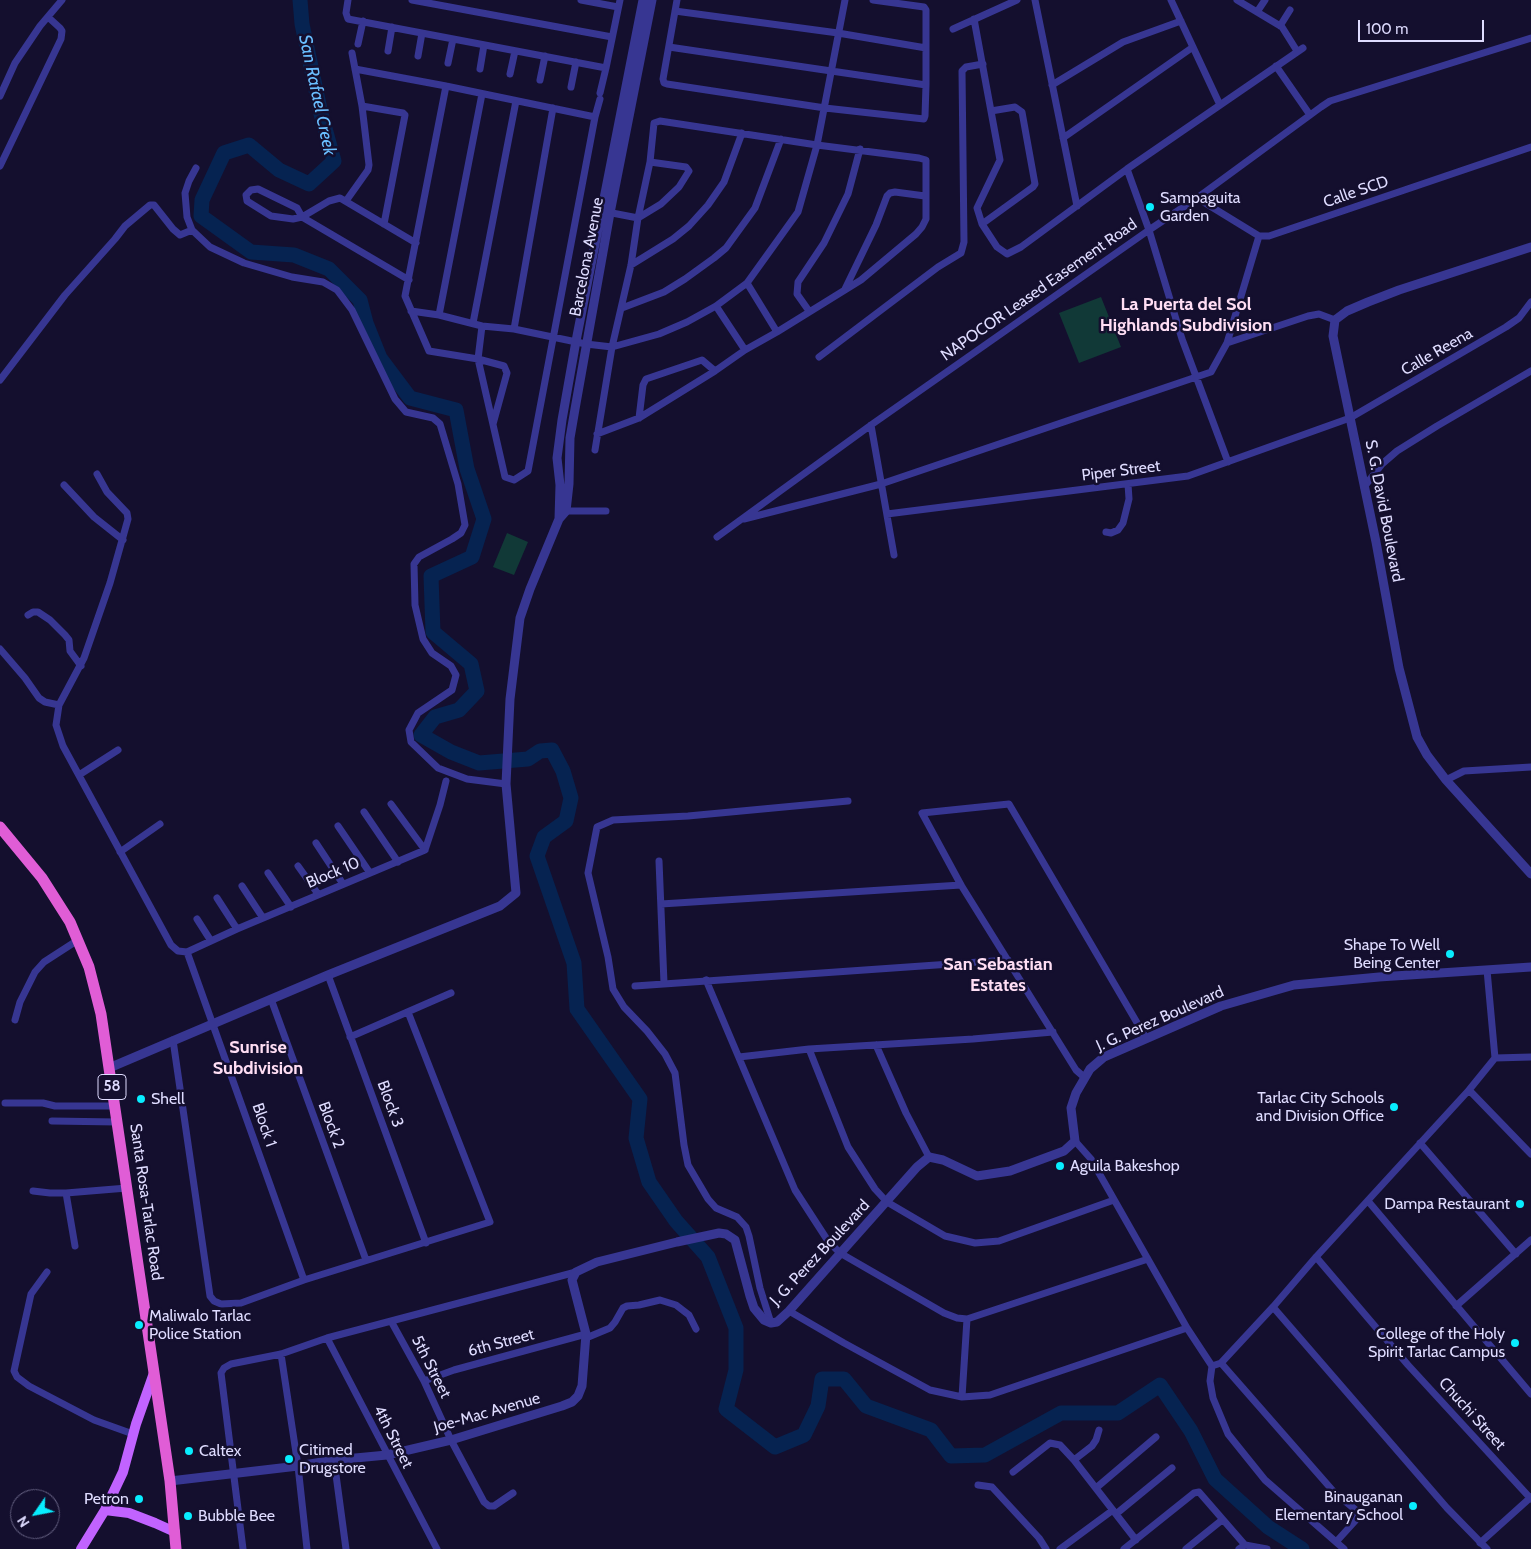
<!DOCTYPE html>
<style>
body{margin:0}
#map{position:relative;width:1531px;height:1549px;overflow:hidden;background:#140f2e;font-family:Cabin,sans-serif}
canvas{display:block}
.north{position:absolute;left:10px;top:1489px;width:50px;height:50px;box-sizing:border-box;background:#140f2e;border:1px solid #656182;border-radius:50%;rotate:237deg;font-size:14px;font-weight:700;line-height:20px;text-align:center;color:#dfdcff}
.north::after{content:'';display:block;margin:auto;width:18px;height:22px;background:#08edff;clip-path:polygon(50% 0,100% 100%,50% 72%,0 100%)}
.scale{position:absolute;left:1358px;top:20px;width:126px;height:22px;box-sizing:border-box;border:2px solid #dfdcff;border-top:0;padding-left:6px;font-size:15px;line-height:18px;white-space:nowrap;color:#dfdcff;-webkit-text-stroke:4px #140f2e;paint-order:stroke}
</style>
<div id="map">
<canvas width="1531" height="1549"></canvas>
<div class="north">N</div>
<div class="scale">100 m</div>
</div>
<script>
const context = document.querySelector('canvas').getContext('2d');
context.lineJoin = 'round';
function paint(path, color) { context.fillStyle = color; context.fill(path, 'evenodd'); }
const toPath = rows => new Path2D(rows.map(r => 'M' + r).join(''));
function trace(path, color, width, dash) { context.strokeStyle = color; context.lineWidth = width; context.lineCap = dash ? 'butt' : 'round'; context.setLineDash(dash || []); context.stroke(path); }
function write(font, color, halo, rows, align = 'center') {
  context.font = font + ' Cabin,sans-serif'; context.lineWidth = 5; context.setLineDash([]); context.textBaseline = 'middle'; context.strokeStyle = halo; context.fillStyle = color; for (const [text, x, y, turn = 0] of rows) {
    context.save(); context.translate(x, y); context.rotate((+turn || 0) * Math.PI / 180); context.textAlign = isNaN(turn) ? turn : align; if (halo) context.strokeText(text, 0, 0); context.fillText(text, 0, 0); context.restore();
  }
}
paint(toPath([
 [1101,297,1121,347,1079,363,1059,313],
 [507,533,528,542,514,575,493,567]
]), '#113937');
trace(toPath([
 [300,0,302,24,321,114,334,161,309,184,279,170,249,145,224,153,202,200,201,216,251,252,294,255,329,269,360,300,366,323,380,358,410,398,456,410,467,469,484,519,472,557,431,576,433,632,471,664,477,691,459,710,435,717,421,735,451,752,479,763,528,759,540,751,552,750,563,771,571,798,566,821,544,837,537,856,574,963,577,1009,640,1099,636,1138,649,1182,676,1221,708,1257,736,1328,736,1370,726,1409,775,1447,804,1435,818,1406,822,1379,844,1379,866,1406,931,1430,951,1456,985,1455,1061,1413,1118,1413,1160,1385,1191,1431,1215,1479,1268,1527,1302,1549]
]), '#062351', 15);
trace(toPath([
 [348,0,346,13,348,19,606,68,620,0],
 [412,0,612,37],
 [581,0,618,7],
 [677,0,663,79,664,83,667,84,825,108,924,119,925,116,926,85,926,10,924,7,873,0],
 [1035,0,1077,206],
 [1171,0,1220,105],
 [1237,0,1282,27,1297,51],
 [675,11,838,33,926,48],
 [1257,12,1265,0],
 [974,19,1000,160,977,208,982,224,997,247,1007,254,1021,247,1127,169,1303,48],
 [1280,26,1290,10],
 [953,29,1017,0],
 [358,44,363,21],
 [669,47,926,85],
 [388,51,392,27],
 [418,56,422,33],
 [448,63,453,39],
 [1276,66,1310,115],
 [355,69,446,86,595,117],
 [480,69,484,45],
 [510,74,515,51],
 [540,80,545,56],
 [1052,85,1123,42,1181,21],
 [446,86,405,296,429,351,478,359,505,477,514,480,528,471,595,117,600,99],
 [571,87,576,62],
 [600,93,606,68],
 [0,96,15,63,40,26,62,0],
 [362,106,403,113,405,115,384,224],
 [1063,138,1193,47],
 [0,166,61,39,62,31,60,28,48,17],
 [1127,169,1149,230,1182,339,1228,462],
 [1197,198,1259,236,1269,236,1531,147],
 [346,201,368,170,369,165,362,106,352,53],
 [607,212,638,218,661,204,679,187,689,171,686,167,650,162],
 [982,224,1033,187,1035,184,1022,112,1015,107,991,111],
 [192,230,187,217,185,193,189,181,196,168],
 [631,265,673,239,689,226,708,205,724,182,742,133],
 [409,280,302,217,297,208,258,189,251,190,246,195,247,201,271,216,293,219,302,217,329,201,340,198,416,243],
 [845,289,876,225,887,196,890,193,895,192,925,196],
 [622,308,664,292,685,279,714,258,726,248,755,208,781,139],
 [411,311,439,315,482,326,514,329,586,344,612,347,659,334,687,322,716,306,747,283,798,212,817,145,845,0],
 [809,311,797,294,798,282,824,243,848,194,860,149],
 [439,315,482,94],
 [473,323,516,101],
 [482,326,478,359,504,366,507,373,493,424],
 [514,329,553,108],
 [1227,343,1308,316,1319,314,1335,320],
 [745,350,777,332],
 [819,357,938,267,961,253,964,242,962,71,966,67,983,64],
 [0,380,65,295,115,239,125,226,150,205,154,205,173,229,180,235,192,230,210,247,244,263,292,277,323,282,337,290,352,310,395,399,406,412,433,418,440,424,458,484,465,525,461,533,452,539,419,557,414,564,415,605,423,639,432,653,451,666,456,675,452,690,418,713,409,730,411,742,438,768,467,779,506,784],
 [639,418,643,385,646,379,702,360,715,371],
 [871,425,894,555],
 [597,434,639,418,715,371,745,350,716,306],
 [595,450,612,347,631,265,638,218,650,162,654,123,660,121,817,145,919,158,926,160,926,219,922,227,916,234,861,280,777,332,747,283],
 [97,474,107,492,127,513,128,519,110,583,84,658,59,705,56,725,63,746,171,945,178,951,187,952],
 [64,485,94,517,123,540],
 [1364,487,1382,464,1397,451,1437,426,1531,371],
 [562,511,606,511],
 [887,514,1188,476,1350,418,1506,327,1519,318,1531,302],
 [744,519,881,484,1211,372,1227,343,1259,236],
 [1106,532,1111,533,1118,530,1123,523,1129,499,1128,484],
 [717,537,871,425,1149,230,1197,198,1321,107,1330,101,1531,38],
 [28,615,33,612,38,612,50,620,65,635,69,640,70,651,81,666],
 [0,649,25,678,39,698,45,702,59,705],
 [79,775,118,750],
 [1446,780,1464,771,1531,767],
 [391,804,425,850],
 [364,812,398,862],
 [338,826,370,873],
 [316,843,343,884],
 [120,852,160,824],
 [659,861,664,983],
 [298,866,318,894],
 [268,873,291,907],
 [242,886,263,918],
 [217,898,237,929],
 [661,904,961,885],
 [197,919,211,941],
 [187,952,304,1280],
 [187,952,237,929,425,850,440,805,446,781],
 [1487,970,1495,1058],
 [328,975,426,1243],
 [706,980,795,1190,828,1241,840,1253,944,1313,957,1318,967,1319,1148,1259],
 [635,986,1008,960],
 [271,999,366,1260],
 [15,1020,20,1002,35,972,44,962,78,940],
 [350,1037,451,993],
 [173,1040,210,1296,214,1301,221,1304,241,1303,304,1280,490,1222,408,1012],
 [876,1045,906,1113,929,1157],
 [809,1049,848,1147,875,1189,887,1202,945,1236,975,1243,999,1241,1114,1200],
 [739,1057,809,1049,973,1039,1053,1032],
 [1084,1077,1076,1070,961,885,922,813,1009,804,1146,1038],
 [1469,1090,1531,1154],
 [5,1103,43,1103,55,1106,115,1106],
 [52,1121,117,1122],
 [1075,1141,1091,1159,1187,1328,1212,1366],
 [1420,1143,1516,1254],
 [33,1191,50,1193,66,1193],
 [1368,1201,1531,1394],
 [75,1246,66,1193,127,1188],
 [1316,1257,1408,1365,1531,1499],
 [47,1272,31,1294,14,1371,17,1377,29,1386,94,1420,133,1434],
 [1456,1306,1531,1240],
 [1273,1307,1447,1508,1487,1549],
 [789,1311,844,1343,930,1390,962,1397,990,1395,1187,1328],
 [391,1321,424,1381,451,1440,484,1502,489,1506,494,1506,513,1493],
 [771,1323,760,1288,749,1236,746,1227,737,1217,716,1208,708,1199,688,1165,684,1145,675,1073,665,1054,647,1031,624,1007,613,989,608,957,588,873,597,827,613,820,688,816,848,801],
 [327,1338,437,1549],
 [586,1338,610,1328,615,1322,623,1308,627,1306,639,1305,660,1300,676,1305,689,1315,696,1329],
 [281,1354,298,1466,307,1549],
 [1221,1363,1334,1492,1357,1511,1358,1516,1356,1520,1336,1542],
 [1212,1366,1221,1363,1273,1307,1316,1257,1469,1090,1495,1058,1531,1057],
 [1212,1366,1210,1381,1213,1398,1228,1434,1265,1480,1344,1549],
 [424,1381,454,1370,586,1334],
 [962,1397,967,1319],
 [334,1460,346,1549],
 [1074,1460,1092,1446,1096,1440,1099,1430],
 [1013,1472,1050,1443,1060,1445,1074,1460,1136,1540],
 [978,1485,992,1487,1039,1538,1046,1549],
 [1096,1488,1156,1437],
 [1116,1514,1172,1468],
 [1480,1543,1531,1497],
 [1245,1545,1267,1549],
 [243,1549,221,1373,224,1368,231,1364,281,1354,327,1338,576,1272],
 [1060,1549,1113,1510],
 [1124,1549,1194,1493,1199,1492,1245,1545,1239,1549],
 [1186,1549,1222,1520]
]), '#373692', 7);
trace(toPath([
 [1531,247,1399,290,1368,302,1347,311,1335,320,1333,336,1376,542,1399,668,1417,737,1427,755,1446,780,1531,874],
 [559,519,566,511,569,484,570,438,575,409,610,213,652,0],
 [109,1068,328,975,500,906,516,893,506,784,510,699,520,618,530,589,559,519,560,485,557,458,562,420,576,341,643,0],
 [170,1481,298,1466,334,1460,387,1455,451,1440,562,1406,572,1402,578,1396,582,1386,586,1334,572,1280,576,1272,597,1262,677,1242,719,1233,726,1234,735,1240,750,1296,754,1308,764,1320,771,1323,777,1322,789,1311,917,1167,929,1157,943,1160,977,1176,1010,1171,1064,1151,1075,1141,1071,1108,1076,1093,1090,1069,1104,1057,1221,1006,1294,985,1379,977,1531,967]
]), '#373692', 9);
trace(toPath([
 [105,1510,129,1513,155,1523,175,1532],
 [81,1549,105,1510,123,1472,136,1424,154,1373]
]), '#c163ff', 10);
trace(toPath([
 [0,827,42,878,70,922,89,967,101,1014,170,1481,176,1549]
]), '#e05dd6', 11);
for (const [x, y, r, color] of [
 [1150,207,5,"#08edff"],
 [1450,954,5,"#08edff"],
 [141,1099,5,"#08edff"],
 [1394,1107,5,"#08edff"],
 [1060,1166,5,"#08edff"],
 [1520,1204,5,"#08edff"],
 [139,1325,5,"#08edff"],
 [1515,1343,5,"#08edff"],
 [189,1451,5,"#08edff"],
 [289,1459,5,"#08edff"],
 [139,1499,5,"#08edff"],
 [1413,1506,5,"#08edff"],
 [188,1516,5,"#08edff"]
]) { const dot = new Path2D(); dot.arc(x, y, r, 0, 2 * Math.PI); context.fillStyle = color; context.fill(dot); trace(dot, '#140f2e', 2); }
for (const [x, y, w] of [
 [112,1087,28]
]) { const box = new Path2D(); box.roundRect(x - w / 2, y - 12.5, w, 25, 4); context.fillStyle = '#140f2e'; context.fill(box); trace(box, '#dfdcff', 1); }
write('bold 15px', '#dfdcff', null, [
 ["58",112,1087]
]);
write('16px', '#dfdcff', '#140f2e', [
 ["Calle SCD",1356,192,-19],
 ["Barcelona Avenue",587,257,-79],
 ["NAPOCOR Leased Easement Road",1039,290,-35],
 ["Calle Reena",1437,352,-30],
 ["Piper Street",1121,471,-7],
 ["S. G. David Boulevard",1384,511,79],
 ["Block 10",333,873,-23],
 ["J. G. Perez Boulevard",1160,1019,-24],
 ["Block 3",390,1104,70],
 ["Block 1",264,1125,71],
 ["Block 2",331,1125,70],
 ["Santa Rosa-Tarlac Road",146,1202,82],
 ["J. G. Perez Boulevard",820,1253,-47],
 ["6th Street",501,1343,-15],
 ["5th Street",431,1367,63],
 ["Joe-Mac Avenue",487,1413,-16],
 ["Chuchi Street",1472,1414,48],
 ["4th Street",393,1437,63]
]);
write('16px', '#dfdcff', '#140f2e', [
 ["Sampaguita",1160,198],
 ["Garden",1160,216],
 ["Shape To Well",1440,945,"right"],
 ["Being Center",1440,963,"right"],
 ["Tarlac City Schools",1384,1098,"right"],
 ["and Division Office",1384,1116,"right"],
 ["Shell",151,1099],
 ["Aguila Bakeshop",1070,1166],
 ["Dampa Restaurant",1510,1204,"right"],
 ["Maliwalo Tarlac",149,1316],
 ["Police Station",149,1334],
 ["College of the Holy",1505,1334,"right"],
 ["Spirit Tarlac Campus",1505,1352,"right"],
 ["Citimed",299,1450],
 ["Drugstore",299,1468],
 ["Caltex",199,1451],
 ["Binauganan",1403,1497,"right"],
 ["Elementary School",1403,1515,"right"],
 ["Petron",129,1499,"right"],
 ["Bubble Bee",198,1516]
], 'left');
write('italic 18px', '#6abeff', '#140f2e', [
 ["San Rafael Creek",317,95,78]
]);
write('bold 18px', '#ffdef4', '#140f2e', [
 ["La Puerta del Sol",1186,305],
 ["Highlands Subdivision",1186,326],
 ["San Sebastian",998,965],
 ["Estates",998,986],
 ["Sunrise",258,1048],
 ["Subdivision",258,1069]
]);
</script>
